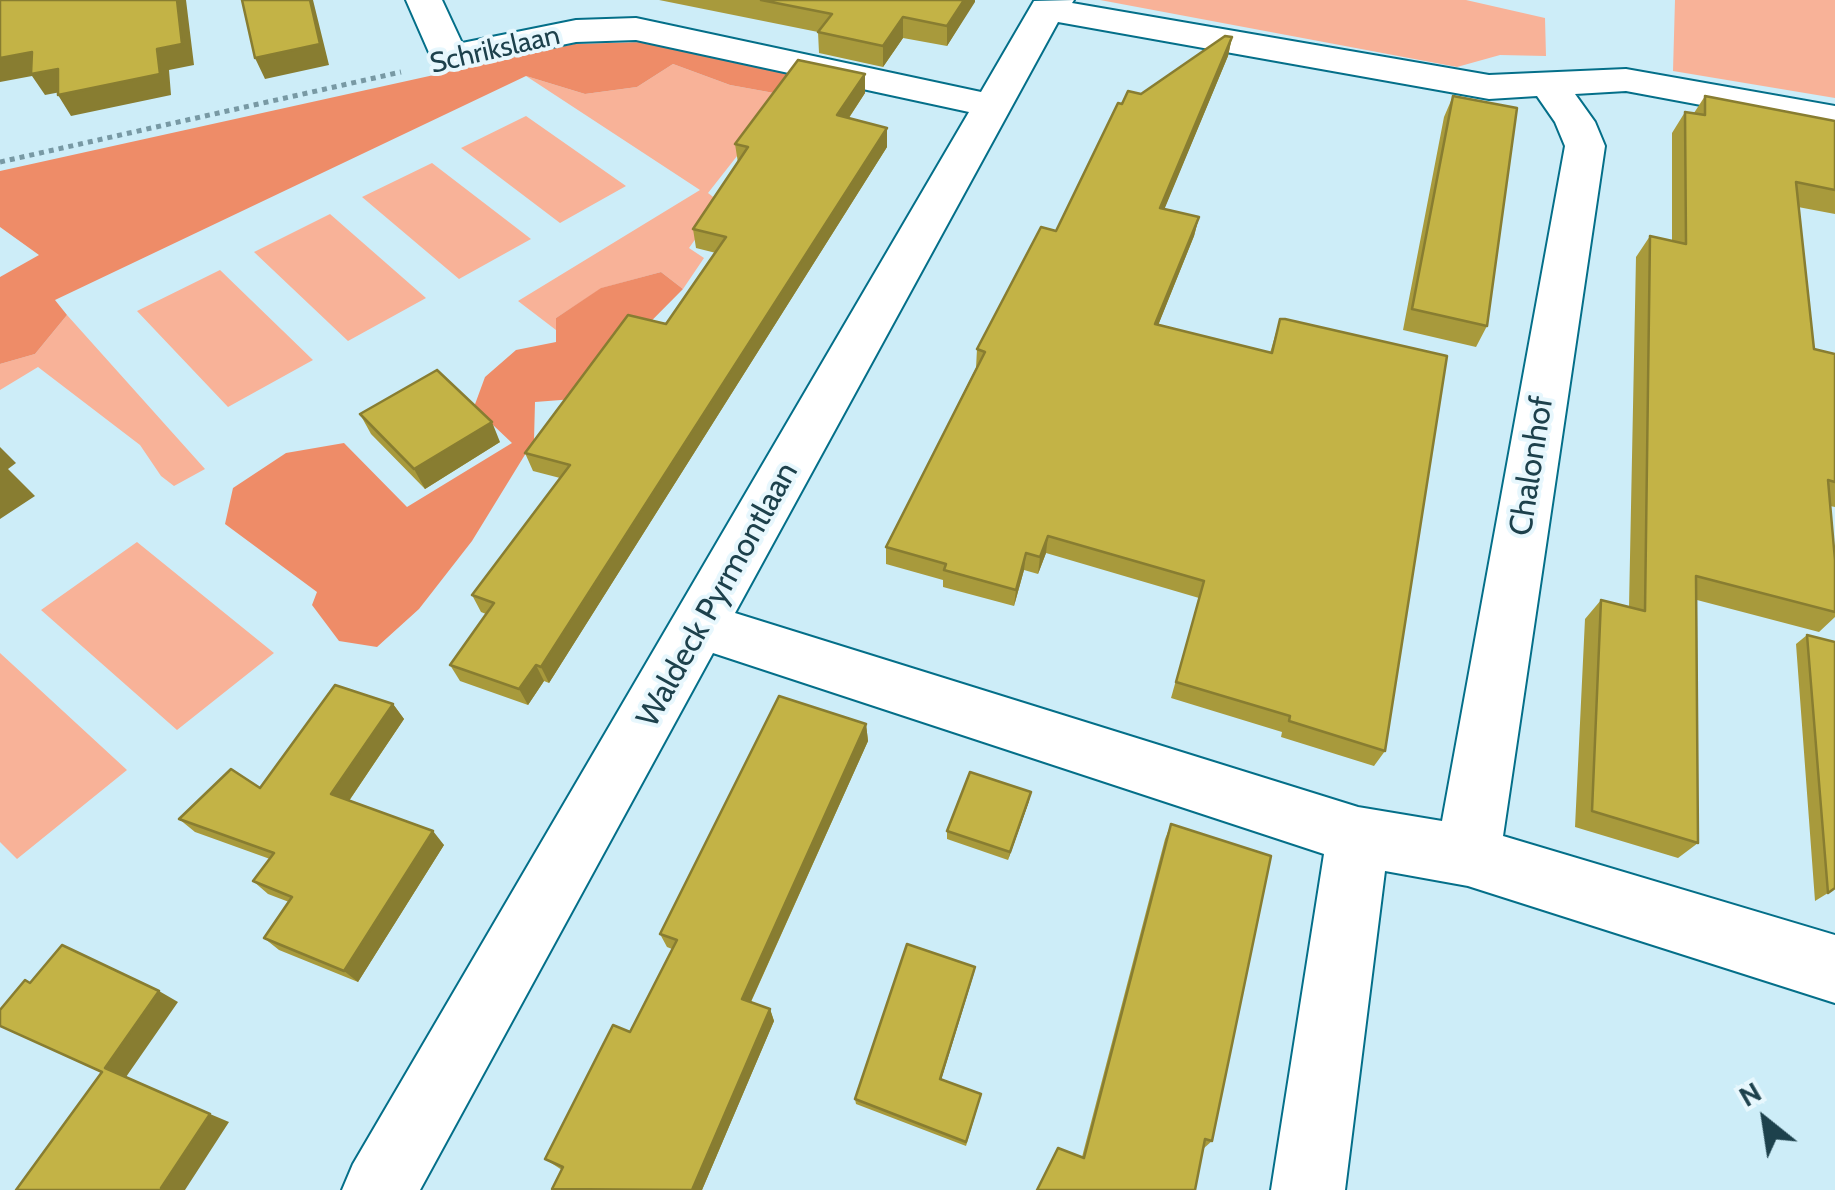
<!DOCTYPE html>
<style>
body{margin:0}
#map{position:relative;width:1835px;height:1190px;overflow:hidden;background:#cdedf8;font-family:Cabin,sans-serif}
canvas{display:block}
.north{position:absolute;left:1715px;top:1070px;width:100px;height:100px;-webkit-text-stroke:8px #e7f7fd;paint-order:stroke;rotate:330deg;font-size:28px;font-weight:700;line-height:40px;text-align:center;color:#1d414c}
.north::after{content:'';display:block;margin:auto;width:35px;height:45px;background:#1d414c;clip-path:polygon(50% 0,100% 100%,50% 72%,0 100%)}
</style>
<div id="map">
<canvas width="1835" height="1190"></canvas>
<div class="north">N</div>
</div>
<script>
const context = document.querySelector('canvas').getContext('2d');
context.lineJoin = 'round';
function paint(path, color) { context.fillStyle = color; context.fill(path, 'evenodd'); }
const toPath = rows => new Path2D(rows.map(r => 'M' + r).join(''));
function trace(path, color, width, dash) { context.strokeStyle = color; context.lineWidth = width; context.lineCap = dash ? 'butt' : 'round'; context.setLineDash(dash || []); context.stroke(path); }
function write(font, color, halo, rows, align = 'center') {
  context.font = font + ' Cabin,sans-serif'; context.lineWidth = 8; context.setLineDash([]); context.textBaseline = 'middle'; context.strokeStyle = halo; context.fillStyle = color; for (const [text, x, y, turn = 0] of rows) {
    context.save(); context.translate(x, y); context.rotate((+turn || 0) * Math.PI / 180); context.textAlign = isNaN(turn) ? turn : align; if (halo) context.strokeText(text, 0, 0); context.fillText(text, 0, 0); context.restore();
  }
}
paint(toPath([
 [1100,0,1466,0,1545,18,1546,56,1500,55,1457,67],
 [1675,0,1835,0,1835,98,1673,71],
 [673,64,730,85,785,95,708,193,721,203,689,248,704,258,683,289,661,272,602,288,556,318,556,330,518,301,700,190,526,76,585,94,637,87],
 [526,116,626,186,560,223,461,148],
 [432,163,531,239,459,279,362,197],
 [330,214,426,298,348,341,254,252],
 [220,270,313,360,228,407,137,311],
 [67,315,205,469,174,486,161,476,140,445,38,367,0,390,0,364,35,354],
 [137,542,274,653,177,730,41,610],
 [0,653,127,770,17,859,0,842]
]), '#f8b298');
paint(toPath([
 [644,42,807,73,785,95,730,85,673,64,637,87,585,94,526,76,55,300,67,315,35,354,0,364,0,277,39,255,0,227,0,171,574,44],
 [661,272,683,289,574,399,535,402,534,440,472,541,419,609,377,647,339,641,312,605,317,592,225,524,233,488,286,453,344,443,407,507,512,443,474,407,485,377,516,350,556,342,556,318,601,288]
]), '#ee8c68');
const minor = toPath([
 [406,0,442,0,462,43,576,20,636,18,981,92,1034,1,1074,0,1072,3,1489,75,1626,69,1835,106,1835,130,1626,91,1575,94,1595,122,1605,146,1503,836,1835,935,1835,1003,1468,886,1385,871,1345,1190,1271,1190,1324,854,713,653,420,1190,342,1190,353,1164,969,112,636,40,576,42,450,68,437,65,431,57,406,0],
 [1058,22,1489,99,1537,96,1555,122,1565,146,1442,821,1358,807,735,613,1058,22]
]);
trace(minor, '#046f89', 4);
trace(toPath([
 [0,162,401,72]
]), '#7899a4', 5, [5, 5]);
paint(minor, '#fff');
paint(toPath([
 [659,0,975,0,947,46,903,38,883,67,819,53,818,32],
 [1232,37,1228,56,1164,209,1199,217,1194,236,1158,325,1270,353,1280,319,1385,751,1374,766,1281,737,1282,732,1171,698,1199,598,1046,553,1038,574,1024,570,1014,606,943,587,943,580,886,564,886,547,976,368,977,349,1056,231,1122,104,1141,94],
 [865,74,865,93,849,118,887,147,549,683,544,681,528,705,460,681,450,665,486,614,481,612,472,595,560,478,533,471,525,453,666,324,716,253,696,248,693,229,738,163,735,144],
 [1453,96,1487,326,1476,347,1403,330,1444,117],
 [1705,96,1835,121,1835,214,1798,207,1814,349,1835,354,1835,507,1830,506,1835,560,1835,617,1819,632,1697,600,1698,843,1678,858,1575,827,1585,619,1601,600,1629,607,1636,257,1650,236,1672,241,1672,133,1685,112,1694,113],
 [360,414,500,442,425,489,371,434],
 [1807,635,1828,893,1815,901,1796,644],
 [393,704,404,719,349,801,444,845,358,982,279,950,264,938,289,902,268,894,253,881,270,859,195,832,179,819,260,788],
 [866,724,868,741,751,1002,770,1009,774,1021,702,1190,553,1190,562,1170,545,1159,630,1032,672,949,667,947,660,934],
 [1029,801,1008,860,947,839,947,831],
 [1171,824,1212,1141,1203,1149,1195,1190,1082,1157,1165,839],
 [975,967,941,1079,980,1099,966,1146,856,1104,855,1099]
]), '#a89a3c');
paint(toPath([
 [177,0,186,0,194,65,169,70,171,95,71,116,58,95,157,49],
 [310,0,313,0,329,65,265,79,255,58],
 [964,0,975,0,975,2,947,46,947,26],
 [903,17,903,38,883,67,883,46],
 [1232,37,1228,56,1157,227,1160,208],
 [32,52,58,69,71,90,45,95,32,76,0,82,0,58],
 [865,74,865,93,838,134,837,115],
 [887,128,887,147,549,683,541,667],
 [1199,217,1194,236,1151,343,1155,324],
 [492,422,500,442,425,489,414,469],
 [0,447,16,463,8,469,35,496,0,519],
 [1048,536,1046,553,1038,574,1040,557],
 [1026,553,1024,570,1014,606,1016,590],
 [536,665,544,681,528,705,519,689],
 [393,704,404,719,344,808,331,794],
 [866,724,868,741,747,1010,742,999],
 [1031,792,1029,801,1008,860,1010,852],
 [433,831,444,845,358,982,344,971],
 [975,967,974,973,940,1084,940,1079],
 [159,991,178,1002,126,1077,105,1068],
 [770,1009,774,1021,702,1190,692,1190],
 [210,1114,229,1122,185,1190,164,1190,161,1188]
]), '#887d31');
const building = toPath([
 [0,0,177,0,182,44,157,49,160,74,58,95,58,69,31,74,32,52,0,58,0,0],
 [242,0,310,0,320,44,255,58,242,0],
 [761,0,964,0,947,26,903,17,883,46,818,32,832,14,761,0],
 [1225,36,1232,37,1160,208,1199,217,1155,324,1272,353,1280,319,1285,319,1447,356,1385,751,1289,721,1290,716,1176,682,1204,581,1048,536,1040,557,1026,553,1016,590,944,570,946,564,886,547,985,352,977,349,1041,227,1056,231,1118,103,1122,104,1128,91,1141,94,1225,36],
 [798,60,865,74,837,115,887,128,541,667,536,665,519,689,450,665,494,603,472,595,570,465,525,453,628,315,666,324,726,237,693,229,748,147,735,144,798,60],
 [1453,96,1517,108,1487,326,1412,309,1453,96],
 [1705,96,1835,121,1835,190,1796,182,1814,349,1835,354,1835,482,1828,480,1835,560,1835,612,1696,576,1698,843,1592,811,1601,600,1645,611,1650,236,1686,244,1685,112,1705,115,1705,96],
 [437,370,492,422,414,469,360,414,437,370],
 [1807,635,1835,642,1835,888,1828,893,1807,635],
 [335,685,393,704,331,794,433,831,344,971,264,938,292,897,253,881,274,853,179,819,231,769,260,788,335,685],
 [779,696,866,724,742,999,770,1009,692,1190,552,1189,563,1167,545,1159,613,1025,630,1032,677,940,660,934,779,696],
 [970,772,1031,792,1010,852,947,831,970,772],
 [1171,824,1271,856,1212,1141,1205,1139,1195,1190,1037,1190,1058,1148,1084,1158,1171,824],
 [907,944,975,967,940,1079,981,1094,966,1142,855,1099,907,944],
 [62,945,159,991,105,1068,210,1114,161,1188,164,1190,16,1190,102,1072,0,1026,0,1010,25,980,30,983,62,945]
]);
paint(building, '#c3b346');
trace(building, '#887d31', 2.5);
write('28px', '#1d414c', '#e7f7fd', [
 ["Schrikslaan",495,50,-13]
]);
write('32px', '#1d414c', '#e7f7fd', [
 ["Chalonhof",1532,466,-81],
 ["Waldeck Pyrmontlaan",718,595,-61]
]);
</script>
